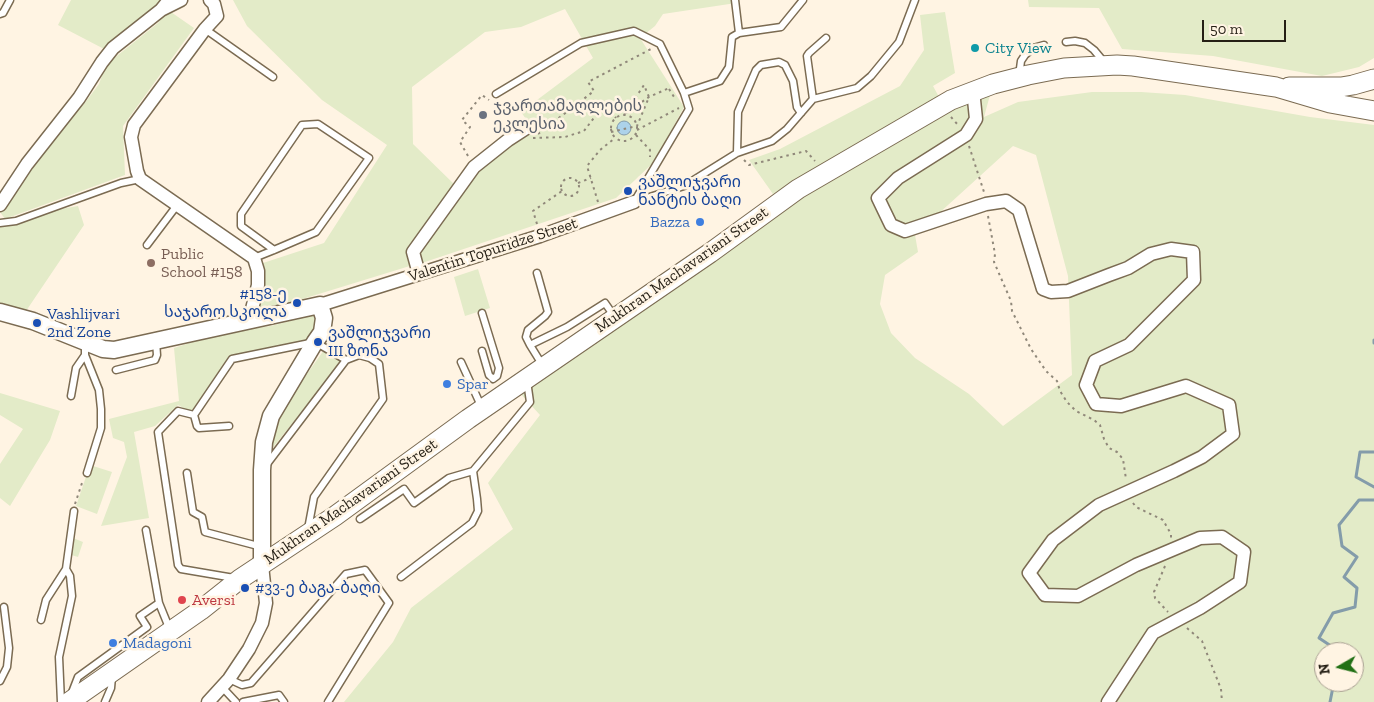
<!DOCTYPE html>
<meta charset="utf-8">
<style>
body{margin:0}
#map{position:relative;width:1374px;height:702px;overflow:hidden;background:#fff4e3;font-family:"Zilla Slab",serif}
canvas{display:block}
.north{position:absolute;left:1314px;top:642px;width:50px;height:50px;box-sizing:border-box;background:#fff4e3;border:1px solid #a89f91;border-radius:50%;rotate:262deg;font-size:14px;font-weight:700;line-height:20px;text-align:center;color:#251f15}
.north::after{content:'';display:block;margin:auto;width:18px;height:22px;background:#227015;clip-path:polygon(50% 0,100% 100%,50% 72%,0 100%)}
.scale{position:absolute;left:1202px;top:20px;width:84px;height:22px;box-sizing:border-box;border:2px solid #251f15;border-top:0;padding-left:6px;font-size:15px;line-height:18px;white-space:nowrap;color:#251f15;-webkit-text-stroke:4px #fff4e3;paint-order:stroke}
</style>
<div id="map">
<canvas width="1374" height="702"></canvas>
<div class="north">N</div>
<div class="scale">50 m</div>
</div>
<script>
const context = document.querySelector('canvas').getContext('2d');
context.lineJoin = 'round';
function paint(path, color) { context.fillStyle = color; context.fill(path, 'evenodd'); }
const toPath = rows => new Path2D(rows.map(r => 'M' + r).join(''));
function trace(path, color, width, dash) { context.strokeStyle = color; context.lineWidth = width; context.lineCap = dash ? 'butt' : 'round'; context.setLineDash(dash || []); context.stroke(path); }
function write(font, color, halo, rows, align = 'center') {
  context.font = font + ' "Zilla Slab","Noto Sans Georgian",serif'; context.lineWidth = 5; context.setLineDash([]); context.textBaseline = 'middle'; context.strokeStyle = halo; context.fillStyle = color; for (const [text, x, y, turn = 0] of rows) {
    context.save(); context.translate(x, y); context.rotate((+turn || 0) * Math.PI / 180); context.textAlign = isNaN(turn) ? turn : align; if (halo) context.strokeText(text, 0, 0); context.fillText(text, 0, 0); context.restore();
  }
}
paint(toPath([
 [71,0,163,0,106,50,58,25],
 [233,0,735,0,736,3,663,14,655,26,640,38,684,107,654,162,616,198,419,264,415,252,476,171,533,129,521,112,593,58,565,9,521,27,485,32,412,87,413,144,456,186,408,252,413,265,257,313,262,285,260,264,324,243,387,145,322,100,247,26],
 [1028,0,1374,0,1374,58,1359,67,1322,76,1213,56,1122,49,1099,8,1029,7],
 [168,10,194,28,123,126,125,175,5,219,0,212,25,175,41,152,84,104,99,84,104,70,113,59,158,23],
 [945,12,955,73,933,86,939,97,773,194,749,160,780,149,900,86,924,50,920,15],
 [993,84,984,117,1018,102,1092,92,1141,92,1185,95,1310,117,1374,125,1374,702,344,702,393,642,411,608,513,529,488,483,540,415,518,391,774,206],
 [1013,146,1036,155,1068,276,1072,375,1003,426,969,394,915,358,891,333,880,304,885,275,918,252,915,235],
 [1324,652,1354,652,1354,682,1324,682],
 [78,206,84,225,24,314,0,307,0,227,49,211],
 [478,269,490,308,465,316,454,277],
 [313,315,317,323,316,331,309,339,229,356,191,412,178,405,155,426,134,432,149,518,101,526,127,457,124,442,113,438,109,419,179,401,174,348,221,333,271,326],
 [324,350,341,362,271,450,275,419],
 [0,393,60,411,50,440,10,506,0,498,0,464,23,429,0,415],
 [90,465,112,472,97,514,76,506],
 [73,538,83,542,78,557,68,554]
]), '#e3ebc8');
const water = toPath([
 '617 128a7 7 0 1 1 14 0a7 7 0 1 1-14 0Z'
]);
paint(water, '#acd2ea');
trace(water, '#849caa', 1);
trace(toPath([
 [1374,340,1374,343],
 [1374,452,1360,452,1356,477,1374,487],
 [1337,652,1337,650,1319,638,1333,613,1355,607,1357,588,1344,577,1357,557,1342,546,1339,525,1359,500,1374,500],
 [1330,702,1334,682]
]), '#849caa', 3);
const service = toPath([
 [0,14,3,13,10,0],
 [205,29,273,77],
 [739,33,781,27,803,0],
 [1066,42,1075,41,1085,43,1094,50,1104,62],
 [1019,76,1021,61,1025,55,1033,48,1044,45],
 [684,93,720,81,729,67,732,37,739,33,735,0],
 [496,94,581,43,634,31,660,44,684,93,689,109,634,202],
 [813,99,807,56,809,53,826,38],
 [737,153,738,112,756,70,761,65,779,62,785,65,793,81,797,107,801,113],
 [634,202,684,186,737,153,772,141,787,129,813,99,857,88,871,76,899,42,915,0],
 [0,223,16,221,121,183,140,179],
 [147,245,178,204],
 [254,258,274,250,316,232,369,158,318,124,302,125,241,214,241,226,274,250],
 [537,273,548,312,545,316,528,330,526,337,530,345,567,327,605,303,614,316],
 [85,344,85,355,99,390,101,409,101,428,87,473],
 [530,345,543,366],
 [482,351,489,375,493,379,497,376,499,368,482,313],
 [461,362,482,408],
 [116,370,155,360,157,355,156,342],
 [71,396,76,368,85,355],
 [194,415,178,411,158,432,178,565,181,569,234,578],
 [229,426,199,428,197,426,194,415,232,359,315,342,346,360],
 [267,464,346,360,359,355,370,358,379,364,383,399,314,497,308,529],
 [187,473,193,512,202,517,205,532,262,547],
 [360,519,404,489,414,503,449,478,473,471],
 [146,530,159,603],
 [401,577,472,523,478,511,477,499,473,471,530,402,527,381],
 [41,620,46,600,66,569],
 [229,679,242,685,251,683,346,574,365,570,389,603,328,702],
 [0,681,7,667,9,648,4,607],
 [222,687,236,702],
 [71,695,78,677,147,627,140,616,159,603,170,630],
 [61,702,59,657,72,596,70,576,66,569,74,511],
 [105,702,111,688,112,677],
 [243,702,279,695,284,702]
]);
const minor = toPath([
 [210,0,214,4,217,16,205,29,134,125,131,137,137,171,140,179,254,258,258,271,258,285,249,321],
 [161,10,181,0],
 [973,90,976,119,966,135,898,178,878,198,891,225,905,231,986,204,1006,201,1019,210,1043,289,1051,292,1068,291,1109,275,1128,268,1151,254,1171,249,1193,252,1194,280,1129,345,1095,361,1086,385,1096,404,1121,406,1186,386,1229,405,1233,434,1202,457,1174,471,1099,505,1053,540,1029,573,1045,595,1078,596,1136,565,1200,538,1222,537,1244,552,1240,582,1200,608,1153,633,1108,702],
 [0,205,27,164,79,98,102,62,113,48,161,10,169,0],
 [419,274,413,252,474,167,508,140,528,127],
 [320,305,540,236,634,202],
 [208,702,229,679,249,649,262,623,266,603,262,565]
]);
const tertiary = toPath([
 [0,312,33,321,103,349,114,350,320,305,324,318,322,332,315,342,271,416,264,442,262,470,262,565]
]);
const secondary = toPath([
 [1289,87,1341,87,1353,85,1374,79],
 [69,702,201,610,240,579,335,516,468,419,710,253,798,189,951,100,993,84,1028,75,1064,68,1117,65,1133,66,1276,87,1330,103,1374,111]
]);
trace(service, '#7b6b52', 9);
trace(minor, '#7b6b52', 15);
trace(tertiary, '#7b6b52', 19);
trace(secondary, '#7b6b52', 21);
trace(toPath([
 [669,89,676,100],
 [626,113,649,97,669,88],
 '611 128a13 13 0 1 1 26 0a13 13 0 1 1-26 0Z',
 [951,117,958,125],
 [637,130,679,108],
 [611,132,637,126,649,97,644,85,624,115],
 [538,134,594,91,588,82,651,49],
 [636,135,650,150,650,157],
 [533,138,565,137,584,131,605,103,616,118],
 [969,146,984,192],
 [468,156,460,142,470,127,462,120,482,95,489,100],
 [744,160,749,165,806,151,815,161],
 '561 187a9 9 0 1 1 18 0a9 9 0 1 1-18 0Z',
 [578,183,591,178],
 [598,202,587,166,600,150,615,138],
 [988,216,995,254,994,262,1011,301,1012,311,1031,349,1046,371,1057,381,1060,391,1067,402,1076,411,1094,420,1100,425,1104,439,1109,448,1117,452,1123,459,1126,479],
 [537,224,533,211,562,191],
 [1133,503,1136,507,1163,520,1171,534,1171,538],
 [75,504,83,480],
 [1165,566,1154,592,1155,598,1168,612],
 [1187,628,1202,641,1221,689,1222,702]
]), '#90887a', 2, [2.5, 4]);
trace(service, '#fff', 6);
trace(minor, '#fff', 12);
trace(tertiary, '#fff', 16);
trace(secondary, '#fff', 19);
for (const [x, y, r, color] of [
 [975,48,5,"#0f9aa8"],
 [483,115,5,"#6b7280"],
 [628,191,5,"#1a4fb4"],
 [700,222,5,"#3f7fe0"],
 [151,263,5,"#8d6e63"],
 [297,303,5,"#1a4fb4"],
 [37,323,5,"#1a4fb4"],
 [318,342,5,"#1a4fb4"],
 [447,384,5,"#3f7fe0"],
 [245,588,5,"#1a4fb4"],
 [182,600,5,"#e0444e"],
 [113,643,5,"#3f7fe0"]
]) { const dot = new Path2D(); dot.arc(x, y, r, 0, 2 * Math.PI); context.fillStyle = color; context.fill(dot); trace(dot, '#fff4e3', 2); }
write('16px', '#0d838f', '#fff4e3', [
 ["City View",985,48]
], 'left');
write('16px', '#5b616d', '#fff4e3', [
 ["ჯვართამაღლების",493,106],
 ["ეკლესია",493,124]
], 'left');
write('16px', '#164399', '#fff4e3', [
 ["ვაშლიჯვარი",638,182],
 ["ნანტის ბაღი",638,200],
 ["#158-ე",287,294,"right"],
 ["საჯარო სკოლა",287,312,"right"],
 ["Vashlijvari",47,314],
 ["2nd Zone",47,332],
 ["ვაშლიჯვარი",328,333],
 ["III ზონა",328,351],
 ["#33-ე ბაგა-ბაღი",255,588]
], 'left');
write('16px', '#366cbe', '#fff4e3', [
 ["Bazza",690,222,"right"],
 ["Spar",457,384],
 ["Madagoni",123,643]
], 'left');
write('16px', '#251f15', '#fff4e3', [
 ["Valentin Topuridze Street",493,250,-18],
 ["Mukhran Machavariani Street",682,270,-35],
 ["Mukhran Machavariani Street",351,502,-35]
]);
write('16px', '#785e54', '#fff4e3', [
 ["Public",161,254],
 ["School #158",161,272]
], 'left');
write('16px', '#be3a42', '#fff4e3', [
 ["Aversi",192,600]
], 'left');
</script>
